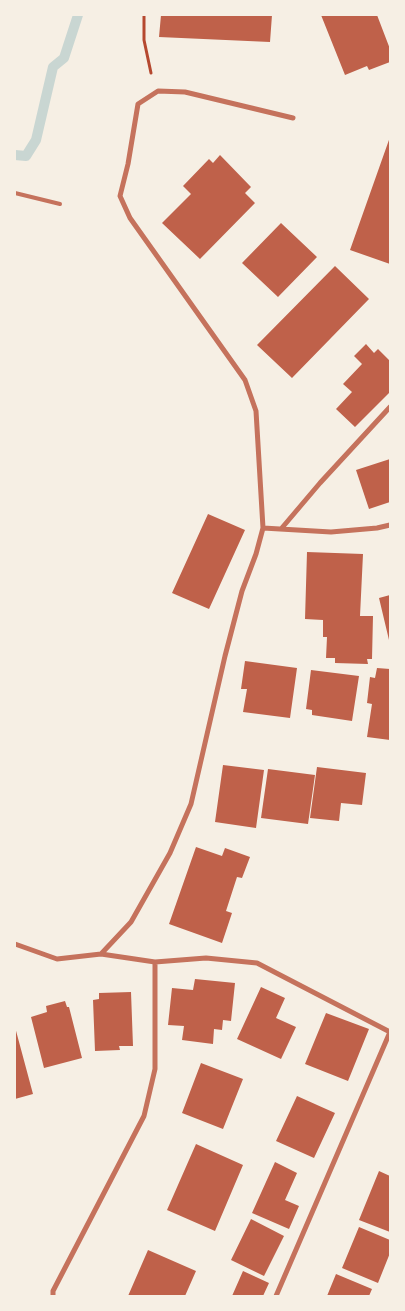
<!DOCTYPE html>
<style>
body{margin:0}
#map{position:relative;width:405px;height:1311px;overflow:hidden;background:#f6efe4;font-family:"Titillium Web",sans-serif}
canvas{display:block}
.frame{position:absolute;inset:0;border:16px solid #f6efe4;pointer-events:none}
</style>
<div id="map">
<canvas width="405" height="1311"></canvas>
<div class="frame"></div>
</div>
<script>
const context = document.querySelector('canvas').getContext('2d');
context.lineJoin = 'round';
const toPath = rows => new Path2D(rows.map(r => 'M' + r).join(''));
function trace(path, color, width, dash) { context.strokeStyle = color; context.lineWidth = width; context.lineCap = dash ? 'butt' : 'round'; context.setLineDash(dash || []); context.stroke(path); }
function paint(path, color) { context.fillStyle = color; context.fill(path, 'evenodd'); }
trace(toPath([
 [15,155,26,156,36,140,53,67,64,58,78,15]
]), '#c9d6d2', 10);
paint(toPath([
 [161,15,272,15,270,42,159,37],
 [321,15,377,15,390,49,390,62,369,70,367,66,345,75],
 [390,137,390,264,350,250],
 [220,155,251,187,245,193,255,203,200,259,162,223,191,194,183,186,209,159,213,163],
 [281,223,317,257,278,297,242,263],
 [335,266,369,299,292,378,257,345],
 [366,344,374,353,378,349,390,361,390,392,355,427,336,409,352,392,343,384,362,364,354,356],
 [390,459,390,502,369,509,356,470],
 [208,514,245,530,209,609,172,593],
 [307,552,363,554,360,616,373,616,372,659,367,659,368,664,335,663,335,658,326,658,327,637,323,637,323,620,305,619],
 [390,595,390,640,389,640,379,598],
 [245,661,297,668,290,718,243,712,247,689,241,689],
 [377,668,390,669,390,740,367,737,372,704,367,703,370,677,375,678],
 [311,670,359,676,352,721,312,715,312,710,306,709],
 [223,765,264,770,256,828,215,822],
 [317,767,366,773,362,805,341,803,339,821,310,818],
 [268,769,315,775,308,824,261,818],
 [196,847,222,856,225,848,250,857,242,878,237,877,226,911,232,913,222,943,169,924],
 [195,979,235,983,231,1021,223,1020,222,1030,214,1029,213,1044,182,1040,184,1026,168,1025,172,988,193,990],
 [261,987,285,998,276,1018,296,1027,281,1059,237,1039],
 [131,992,133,1046,119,1046,120,1050,95,1051,93,1000,99,999,99,993],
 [65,1001,67,1007,69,1007,82,1058,44,1068,31,1017,47,1012,46,1006],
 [326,1013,369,1029,348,1081,305,1064],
 [15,1027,33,1094,15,1099],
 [201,1063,243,1079,223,1129,182,1113],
 [297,1096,335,1113,314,1158,276,1141],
 [196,1144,243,1165,215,1231,167,1210],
 [275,1162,297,1173,285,1200,299,1206,289,1229,252,1213],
 [379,1171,390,1176,390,1232,359,1220],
 [251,1219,284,1236,264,1276,231,1260],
 [359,1227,390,1240,390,1253,378,1283,342,1268],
 [148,1250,196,1271,185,1296,128,1296],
 [243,1271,269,1283,263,1296,232,1296],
 [336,1274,372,1289,369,1296,327,1296]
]), '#bf614a');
trace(toPath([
 [144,15,144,40,151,73]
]), '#b5482f', 3);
trace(toPath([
 [15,193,60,204]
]), '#c5725c', 4);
trace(toPath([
 [263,528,331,532,377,528,390,525],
 [281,529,320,483,390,407],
 [15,944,57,959,101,954,155,962,206,958,257,963,390,1032],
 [101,954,131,922,170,853,191,804,225,656,242,591,256,554,263,528,256,411,245,380,130,218,120,196,128,164,138,104,158,91,185,92,293,118],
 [53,1296,53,1291,144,1116,155,1069,155,962],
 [276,1296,390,1032]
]), '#c5725c', 5);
</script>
